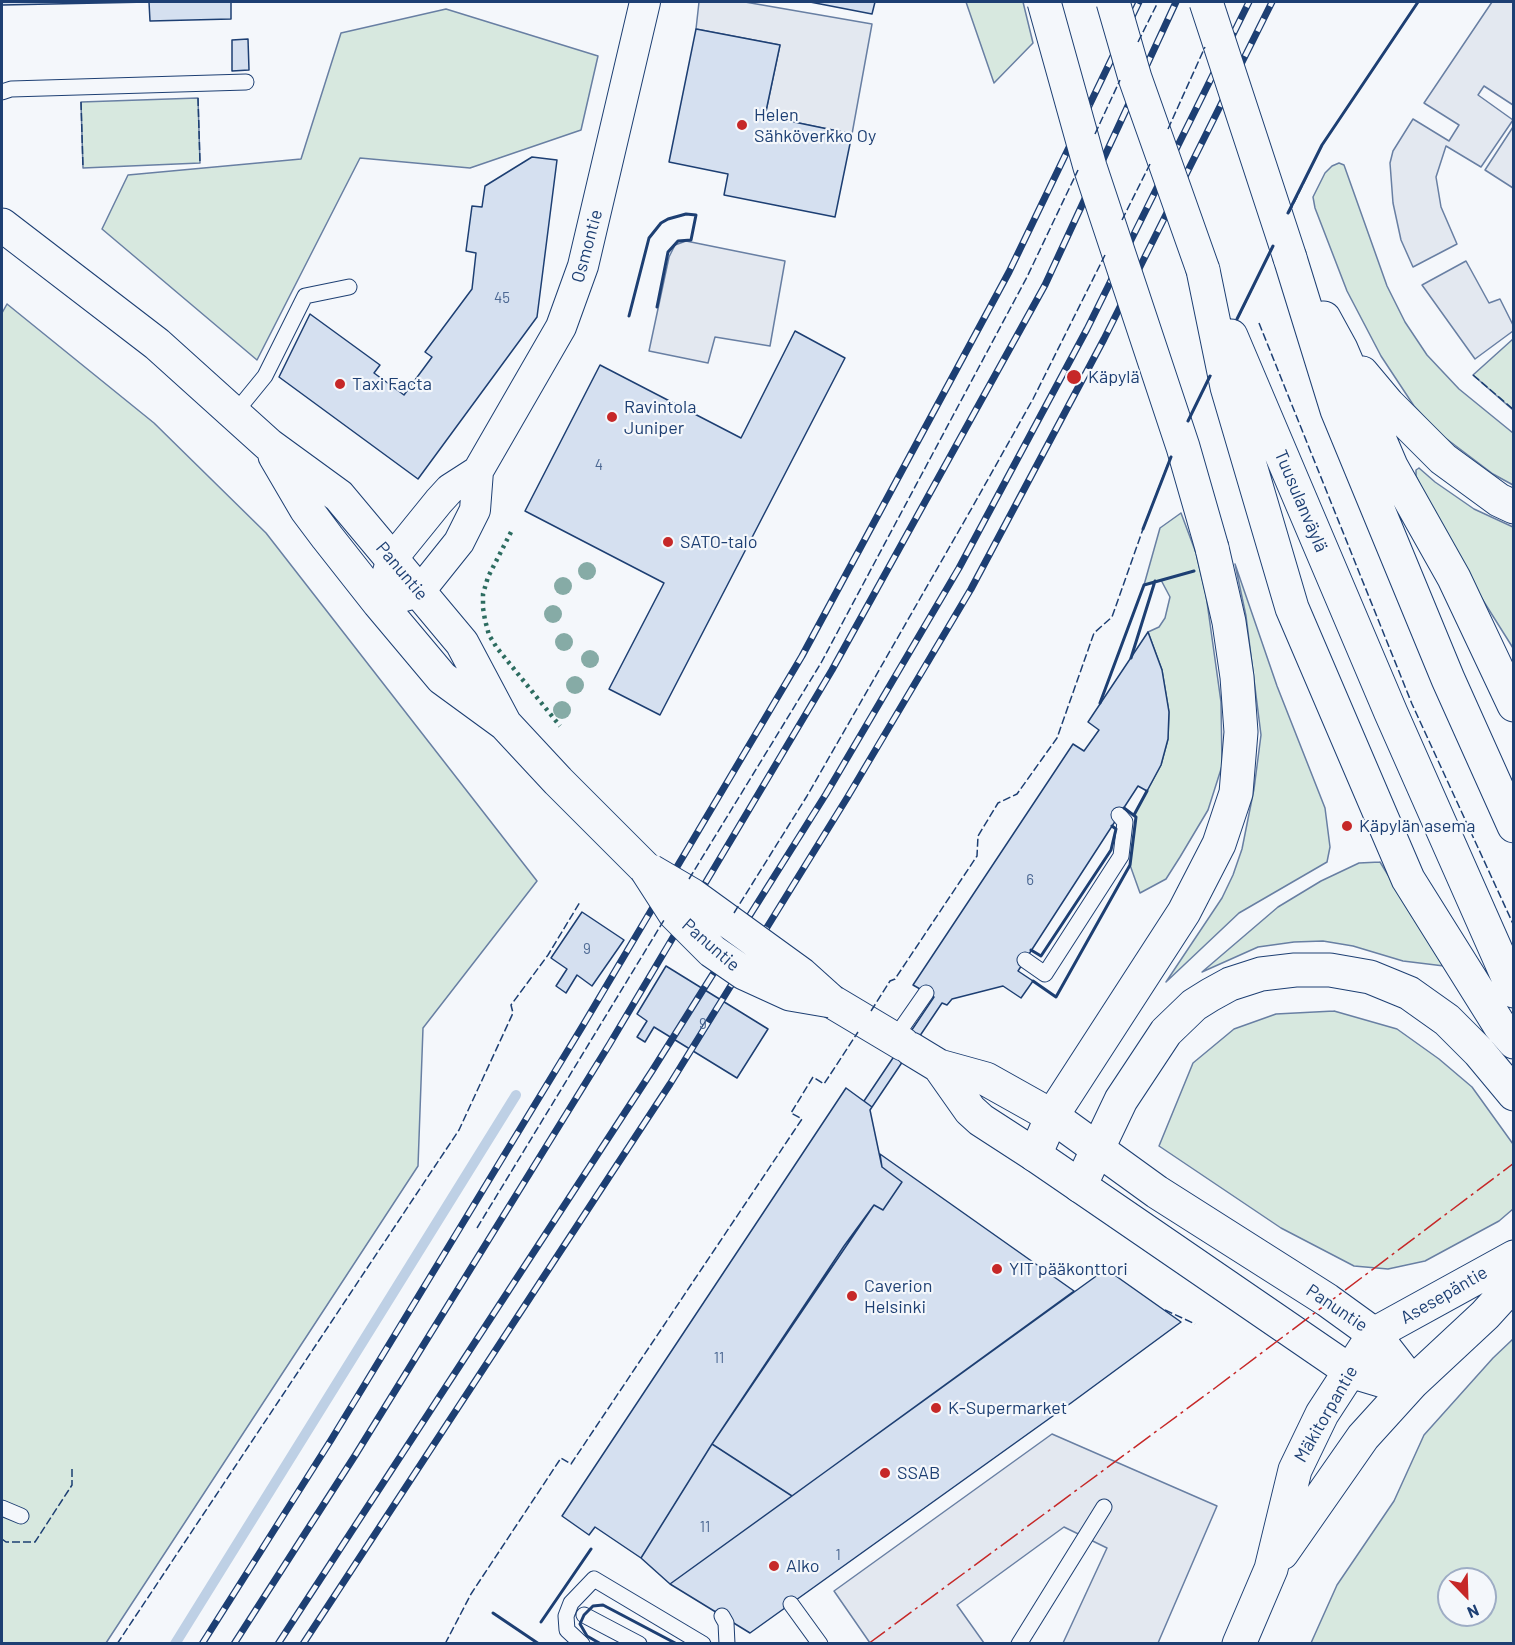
<!DOCTYPE html>
<meta charset="utf-8">
<style>
body{margin:0}
#map{position:relative;width:1515px;height:1645px;overflow:hidden;background:#f4f7fb;font-family:Barlow,sans-serif}
canvas{display:block}
.frame{position:absolute;inset:0;border:3px solid #1d3f73;pointer-events:none}
.north{position:absolute;left:1437px;top:1567px;width:60px;height:60px;box-sizing:border-box;background:#f4f7fb;border:2px solid #9eadc5;border-radius:50%;rotate:157deg;font-size:16px;font-weight:700;line-height:24px;text-align:center;color:#1d3f73}
.north::after{content:'';display:block;margin:auto;width:21px;height:27px;background:#c62828;clip-path:polygon(50% 0,100% 100%,50% 72%,0 100%)}
</style>
<div id="map">
<canvas width="1515" height="1645"></canvas>
<div class="frame"></div>
<div class="north">N</div>
</div>
<script>
const context = document.querySelector('canvas').getContext('2d');
context.lineJoin = 'round';
function paint(path, color) { context.fillStyle = color; context.fill(path, 'evenodd'); }
const toPath = rows => new Path2D(rows.map(r => 'M' + r).join(''));
function trace(path, color, width, dash) { context.strokeStyle = color; context.lineWidth = width; context.lineCap = dash ? 'butt' : 'round'; context.setLineDash(dash || []); context.stroke(path); }
function write(font, color, halo, rows, align = 'center') {
  context.font = font + ' Barlow,sans-serif'; context.lineWidth = 4.5; context.setLineDash([]); context.textBaseline = 'middle'; context.strokeStyle = halo; context.fillStyle = color; for (const [text, x, y, turn = 0] of rows) {
    context.save(); context.translate(x, y); context.rotate((+turn || 0) * Math.PI / 180); context.textAlign = isNaN(turn) ? turn : align; if (halo) context.strokeText(text, 0, 0); context.fillText(text, 0, 0); context.restore();
  }
}
const green = toPath([
 [966,2,1023,2,1033,43,994,83,966,2],
 [446,9,598,56,581,130,470,168,360,158,257,360,102,229,128,175,301,159,341,33,446,9],
 [198,98,200,163,83,168,81,102,198,98],
 [1339,163,1344,165,1387,286,1405,322,1427,355,1459,389,1513,433,1513,485,1493,474,1440,434,1414,406,1381,356,1347,291,1315,208,1313,197,1325,173,1332,166,1339,163],
 [7,304,154,423,266,533,537,881,423,1028,418,1166,106,1643,2,1644,2,313,7,304],
 [1513,339,1513,410,1473,375,1513,339],
 [1419,468,1435,482,1474,509,1513,527,1513,648,1469,578,1431,509,1416,476,1416,470,1419,468],
 [1181,513,1196,553,1206,595,1221,702,1222,766,1208,810,1180,857,1166,879,1140,893,1130,865,1136,817,1134,815,1161,765,1168,739,1169,712,1162,670,1148,632,1159,627,1165,618,1170,597,1161,580,1144,585,1160,528,1181,513],
 [1235,564,1277,686,1325,808,1330,847,1327,862,1239,913,1166,982,1222,898,1233,875,1242,849,1254,789,1261,735,1246,616,1235,564],
 [1380,862,1444,966,1403,961,1353,946,1323,941,1294,942,1258,947,1202,972,1278,907,1321,881,1359,863,1380,862],
 [1334,1011,1397,1029,1439,1059,1472,1087,1513,1144,1513,1209,1499,1221,1425,1261,1388,1269,1354,1266,1281,1228,1159,1146,1193,1063,1234,1029,1276,1014,1334,1011],
 [1513,1339,1513,1643,1311,1643,1337,1585,1394,1501,1424,1435,1493,1358,1513,1339],
 [1449,1579,1485,1579,1485,1615,1449,1615,1449,1579]
]);
paint(green, '#d7e8df');
trace(green, '#687fa3', 1.5);
const parking = toPath([
 [699,2,745,2,872,24,852,134,765,116,780,45,696,29,699,2],
 [1492,2,1513,2,1513,105,1484,86,1478,95,1513,120,1481,167,1446,146,1436,177,1441,207,1457,244,1413,267,1401,240,1393,203,1390,163,1393,151,1413,119,1449,141,1459,125,1424,103,1492,2],
 [1513,127,1513,188,1485,170,1513,127],
 [686,241,785,261,770,346,715,337,708,363,649,351,669,257,675,245,686,241],
 [1466,261,1489,303,1500,299,1513,325,1513,331,1475,359,1422,285,1466,261],
 [1052,1434,1217,1506,1158,1643,1063,1643,1107,1548,1064,1527,957,1605,984,1643,870,1643,834,1591,1052,1434]
]);
paint(parking, '#e3e8f0');
trace(parking, '#687fa3', 1.5);
trace(toPath([
 [175,1644,516,1095]
]), '#bed0e5', 10);
const building = toPath([
 [2,2,231,2,231,19,150,21,149,2,2,5,2,2],
 [810,2,875,2,872,14,810,2],
 [696,29,780,45,765,116,852,134,835,217,724,195,728,174,669,162,696,29],
 [248,39,249,70,232,71,232,40,248,39],
 [532,157,557,160,537,317,418,479,279,377,310,314,380,365,374,373,404,395,432,357,425,352,472,289,476,253,466,251,472,206,482,207,485,186,532,157],
 [795,331,845,358,660,715,609,689,664,583,525,511,600,365,741,438,795,331],
 [1148,632,1162,670,1169,712,1168,739,1161,765,1147,791,1138,786,1018,971,1033,981,1021,998,1003,986,952,999,947,1005,942,1003,872,1107,864,1101,934,997,913,985,1073,744,1084,751,1099,730,1088,722,1148,632],
 [582,912,624,940,592,986,577,975,566,993,556,986,567,969,551,958,582,912],
 [666,966,768,1029,737,1078,654,1027,645,1042,637,1037,647,1021,637,1014,666,966],
 [846,1088,872,1107,870,1110,882,1167,902,1182,883,1210,874,1205,844,1246,712,1444,641,1558,595,1527,589,1535,562,1516,846,1088],
 [880,1154,1074,1291,792,1496,712,1444,874,1205,883,1210,902,1182,882,1167,880,1154],
 [1106,1269,1181,1322,1071,1403,750,1633,670,1584,1106,1269],
 [712,1444,792,1496,670,1584,641,1558,712,1444]
]);
paint(building, '#d5e0f0');
trace(building, '#1d3f73', 1.5);
const lane = toPath([
 [2,92,11,89,246,82],
 [234,414,265,376,305,296,349,287],
 [1025,960,1045,974,1121,856,1125,822,1119,815],
 [894,1039,926,993],
 [2,1508,21,1516],
 [791,1604,820,1644],
 [584,1615,639,1644],
 [722,1616,726,1623,727,1644],
 [582,1644,567,1630,566,1616,571,1603,594,1579,703,1644],
 [1019,1644,1104,1507]
]);
const street = toPath([
 [385,581,392,559,439,501,450,489,478,471],
 [379,603,419,592,459,542,475,510,478,471,561,327,583,266,645,2]
]);
const secondary = toPath([
 [2,225,157,344,269,445,339,496,462,643,505,724],
 [275,456,306,509,327,537,379,603,442,678,505,724,558,781,646,869],
 [831,1001,903,1044],
 [911,1049,939,1066,986,1079,1052,1116,1157,1192,1327,1300,1374,1334,1412,1383],
 [939,1066,970,1110,981,1120,1035,1155,1350,1371,1380,1380,1412,1383],
 [1282,1553,1363,1437,1412,1383,1485,1315,1514,1283],
 [1239,1644,1271,1569,1295,1470,1322,1414,1374,1334,1514,1257]
]);
const highway = toPath([
 [1290,258,1337,410,1448,679,1514,826],
 [1203,270,1227,387,1292,608,1408,879,1500,1026,1514,1042],
 [1324,318,1341,349,1391,466,1454,578,1514,705],
 [1231,336,1391,713,1514,991],
 [1362,373,1388,404,1443,459,1499,500,1514,507],
 [1035,1155,1052,1116,1184,912,1219,844,1236,793,1241,732,1237,677,1229,622,1212,548],
 [1080,1186,1121,1100,1166,1032,1194,1005,1210,995,1230,984,1261,974,1295,970,1330,970,1370,977,1409,993,1447,1020,1479,1052,1514,1094]
]);
trace(lane, '#1d3f73', 17);
trace(street, '#1d3f73', 32);
trace(secondary, '#1d3f73', 35);
trace(highway, '#1d3f73', 35);
trace(lane, '#f4f7fb', 15);
trace(street, '#f4f7fb', 30);
trace(secondary, '#f4f7fb', 33);
trace(highway, '#f4f7fb', 33);
const rail = toPath([
 [202,1644,331,1440,582,1027,802,656,1009,272,1139,2],
 [234,1644,356,1454,609,1045,832,670,1045,285,1176,2],
 [278,1644,652,1071,826,794,959,568,1087,329,1249,2],
 [303,1644,670,1084,847,798,971,589,1104,339,1272,2]
]);
trace(rail, '#1d3f73', 7);
trace(rail, '#f4f7fb', 4.5, [14]);
const secondaryBridge = toPath([
 [646,869,675,914,712,951,744,973,790,994,831,1001],
 [651,871,692,895,801,974,831,1001]
]);
const highwayBridge = toPath([
 [1044,2,1090,167,1183,447,1212,548],
 [1113,2,1135,78,1203,270],
 [1206,2,1290,258]
]);
trace(secondaryBridge, '#1d3f73', 35, []);
trace(highwayBridge, '#1d3f73', 35, []);
trace(secondaryBridge, '#f4f7fb', 33);
trace(highwayBridge, '#f4f7fb', 33);
trace(toPath([
 [511,532,488,577,483,594,483,608,485,620,489,635,497,648,560,726]
]), '#2c6c60', 4.5, [3, 4.5]);
trace(toPath([
 [1138,42,1158,2],
 [198,98,200,163],
 [81,102,83,168],
 [1168,129,1205,47],
 [1095,134,1120,80],
 [1289,213,1322,145,1418,2],
 [1122,220,1150,164],
 [1238,318,1272,248],
 [1259,323,1412,704,1514,926],
 [1473,375,1514,410],
 [1188,421,1211,375],
 [689,879,821,663,1027,277,1078,170],
 [734,913,807,796,973,506,1033,399,1105,255],
 [871,1011,890,981,895,979,977,856,978,836,998,803,1017,794,1057,738,1094,633,1112,617,1143,529,1171,456],
 [477,1228,664,920],
 [1165,1310,1195,1324],
 [2,1539,6,1542,35,1542,72,1485,72,1468],
 [117,1644,459,1130,513,1013,511,1005,548,955,580,902],
 [445,1644,471,1594,561,1458,571,1464,802,1119,791,1113,813,1077,824,1084,858,1032]
]), '#1d3f73', 1.5, [8, 3]);
trace(toPath([
 [1288,213,1322,145,1418,2],
 [629,316,649,238,661,223,668,219,686,214,696,215,691,240,678,241,668,252,657,307],
 [1237,319,1273,246],
 [1188,421,1210,376],
 [1143,529,1171,457],
 [1131,658,1155,581],
 [1100,703,1144,585,1194,571],
 [1134,815,1147,791],
 [1031,950,1041,956,1111,850,1116,829,1112,826],
 [1033,981,1056,997,1130,865,1136,817,1124,808],
 [493,1613,539,1644],
 [541,1622,591,1549],
 [601,1644,587,1636,580,1624,584,1615,593,1606,603,1605,677,1644]
]), '#1d3f73', 3);
trace(toPath([
 [868,1644,1215,1388,1514,1163]
]), '#c62828', 1.5, [21, 4.5, 3, 4.5]);
context.fillStyle = '#86aba6';
for (const [x, y] of [
 [587,571],
 [563,586],
 [553,614],
 [564,642],
 [590,659],
 [575,685],
 [562,710]
]) { context.beginPath(); context.arc(x, y, 9, 0, 2 * Math.PI); context.fill(); }
for (const [x, y, r, color] of [
 [742,125,6,"#c62828"],
 [1074,377,8,"#c62828"],
 [340,384,6,"#c62828"],
 [612,417,6,"#c62828"],
 [668,542,6,"#c62828"],
 [1347,826,6,"#c62828"],
 [997,1269,6,"#c62828"],
 [852,1296,6,"#c62828"],
 [936,1408,6,"#c62828"],
 [885,1473,6,"#c62828"],
 [774,1566,6,"#c62828"]
]) { const dot = new Path2D(); dot.arc(x, y, r, 0, 2 * Math.PI); context.fillStyle = color; context.fill(dot); trace(dot, '#f4f7fb', 2); }
write('15px', '#4b6792', null, [
 ["45",502,298],
 ["4",599,465],
 ["6",1030,880],
 ["9",587,949],
 ["9",703,1024],
 ["11",719,1358],
 ["11",705,1527],
 ["1",838,1555]
]);
write('18px', '#1d3f73', '#f4f7fb', [
 ["Helen",754,115],
 ["Sähköverkko Oy",754,136],
 ["Käpylä",1088,377],
 ["Taxi Facta",352,384],
 ["Ravintola",624,407],
 ["Juniper",624,428],
 ["SATO-talo",680,542],
 ["Käpylän asema",1359,826],
 ["YIT pääkonttori",1009,1269],
 ["Caverion",864,1286],
 ["Helsinki",864,1307],
 ["K-Supermarket",948,1408],
 ["SSAB",897,1473],
 ["Alko",786,1566]
], 'left');
write('18px', '#1d3f73', '#f4f7fb', [
 ["Osmontie",587,246,-75],
 ["Tuusulanväylä",1301,501,67],
 ["Panuntie",402,571,50],
 ["Panuntie",711,945,41],
 ["Asesepäntie",1444,1295,-30],
 ["Panuntie",1337,1308,34],
 ["Mäkitorpantie",1326,1414,-60]
]);
</script>
